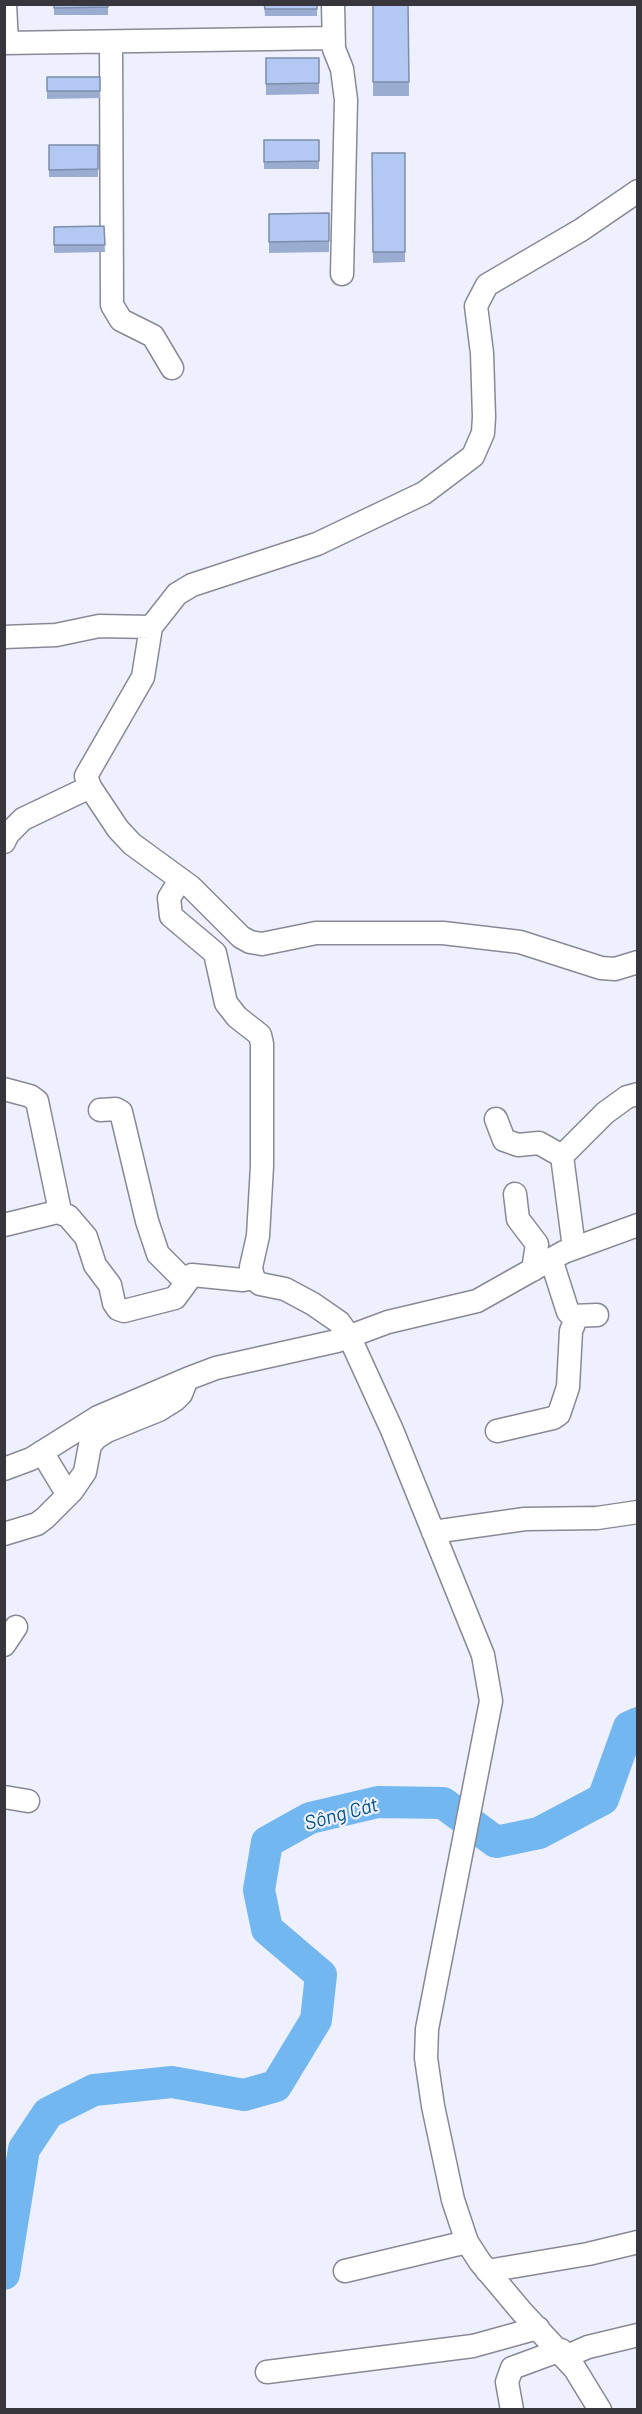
<!DOCTYPE html>
<meta charset="utf-8">
<style>
body{margin:0}
#map{position:relative;width:642px;height:2414px;overflow:hidden;background:#eff0fe;font-family:Barlow,sans-serif}
canvas{display:block}
.frame{position:absolute;inset:0;border:6px solid #36363c;pointer-events:none}
</style>
<div id="map">
<canvas width="642" height="2414"></canvas>
<div class="frame"></div>
</div>
<script>
const context = document.querySelector('canvas').getContext('2d');
context.lineJoin = 'round';
const toPath = rows => new Path2D(rows.map(r => 'M' + r).join(''));
function trace(path, color, width, dash) { context.strokeStyle = color; context.lineWidth = width; context.lineCap = dash ? 'butt' : 'round'; context.setLineDash(dash || []); context.stroke(path); }
function paint(path, color) { context.fillStyle = color; context.fill(path, 'evenodd'); }
function write(font, color, halo, rows, align = 'center') {
  context.font = font + ' Barlow,sans-serif'; context.lineWidth = 4.5; context.setLineDash([]); context.textBaseline = 'middle'; context.strokeStyle = halo; context.fillStyle = color; for (const [text, x, y, turn = 0] of rows) {
    context.save(); context.translate(x, y); context.rotate((+turn || 0) * Math.PI / 180); context.textAlign = isNaN(turn) ? turn : align; if (halo) context.strokeText(text, 0, 0); context.fillText(text, 0, 0); context.restore();
  }
}
trace(toPath([
 [4,2274,24,2149,48,2113,94,2090,172,2082,244,2095,276,2086,316,2020,321,1975,267,1929,259,1890,267,1842,310,1818,378,1802,443,1803,496,1842,539,1833,603,1799,629,1727,638,1723]
]), '#73b7f0', 32);
const minor = toPath([
 [5,4,7,43],
 [333,4,334,49,342,69,346,100,342,274],
 [111,42,112,305,121,320,153,336,172,368],
 [4,43,333,38],
 [638,191,581,230,487,285,476,306,482,353,484,417,483,433,473,456,424,493,317,544,192,585,177,594,151,627,143,677,86,776,90,787,118,829,132,844,191,887,241,937,250,942,262,944,316,933,443,933,520,942,601,968,615,969,638,962],
 [4,637,56,635,99,626,151,627],
 [4,842,8,834,23,819,90,787],
 [180,880,169,898,171,916,215,953,226,1003,237,1017,260,1035,262,1044,262,1166,258,1236,251,1267,253,1278,260,1284,285,1289,313,1304,339,1322,349,1336,392,1430,483,1655,491,1701,427,2029,426,2058,433,2106,453,2200,467,2242,480,2262,522,2312,575,2369,600,2410],
 [4,1089,30,1096,37,1101,60,1211],
 [100,1110,116,1109,121,1112,147,1221,158,1254,185,1281],
 [496,1119,504,1140,518,1145,539,1143,562,1156,574,1248],
 [562,1156,605,1113,627,1097,638,1094],
 [515,1194,518,1219,537,1244,533,1270],
 [4,1225,57,1212,68,1216,86,1237,95,1265,110,1285,114,1303,118,1309,124,1311,175,1298,192,1275,243,1280,253,1278],
 [551,1259,568,1312,572,1316,597,1315],
 [497,1431,553,1418,559,1414,568,1387,571,1331,577,1316],
 [42,1452,68,1495],
 [4,1469,31,1459,98,1417,187,1379,216,1368,337,1341,388,1322,477,1301,564,1252,638,1225],
 [433,1532,525,1519,597,1518,638,1512],
 [4,1534,37,1524,45,1518,72,1491,85,1472,90,1445,96,1438,107,1431,159,1410,175,1400,181,1394,187,1379],
 [4,1645,16,1627],
 [4,1797,28,1801],
 [345,2271,467,2242],
 [487,2271,588,2254,638,2242],
 [565,2357,588,2347,638,2335],
 [267,2372,473,2346,538,2328],
 [512,2410,507,2382,512,2368,561,2350]
]);
trace(minor, '#898996', 25);
trace(minor, '#fff', 22);
paint(toPath([
 [54,4,108,4,108,15,54,15],
 [264,4,317,4,317,16,265,16],
 [373,4,408,4,409,96,373,96],
 [266,58,319,58,319,94,266,95],
 [47,77,100,77,100,98,47,99],
 [264,140,319,140,319,169,264,169],
 [49,145,98,145,98,177,49,177],
 [372,153,405,153,405,262,373,263],
 [329,213,329,252,269,253,269,214],
 [104,226,105,252,54,253,54,227]
]), '#9aadd1');
const building = toPath([
 [54,4,108,4,108,7,54,8,54,4],
 [264,4,317,4,317,9,265,9,264,4],
 [373,4,408,4,409,82,373,82,373,4],
 [266,58,319,58,319,83,266,84,266,58],
 [47,77,100,77,100,91,47,91,47,77],
 [264,140,319,140,319,161,264,162,264,140],
 [49,145,98,145,98,169,49,170,49,145],
 [372,153,405,153,405,252,373,252,372,153],
 [329,213,329,241,269,242,269,214,329,213],
 [104,226,105,245,54,245,54,227,104,226]
]);
paint(building, '#b3c9f3');
trace(building, '#7d8daa', 1.5);
write('italic 20px', '#005488', '#eff0fe', [
 ["Sông Cát",341,1814,-15]
]);
</script>
